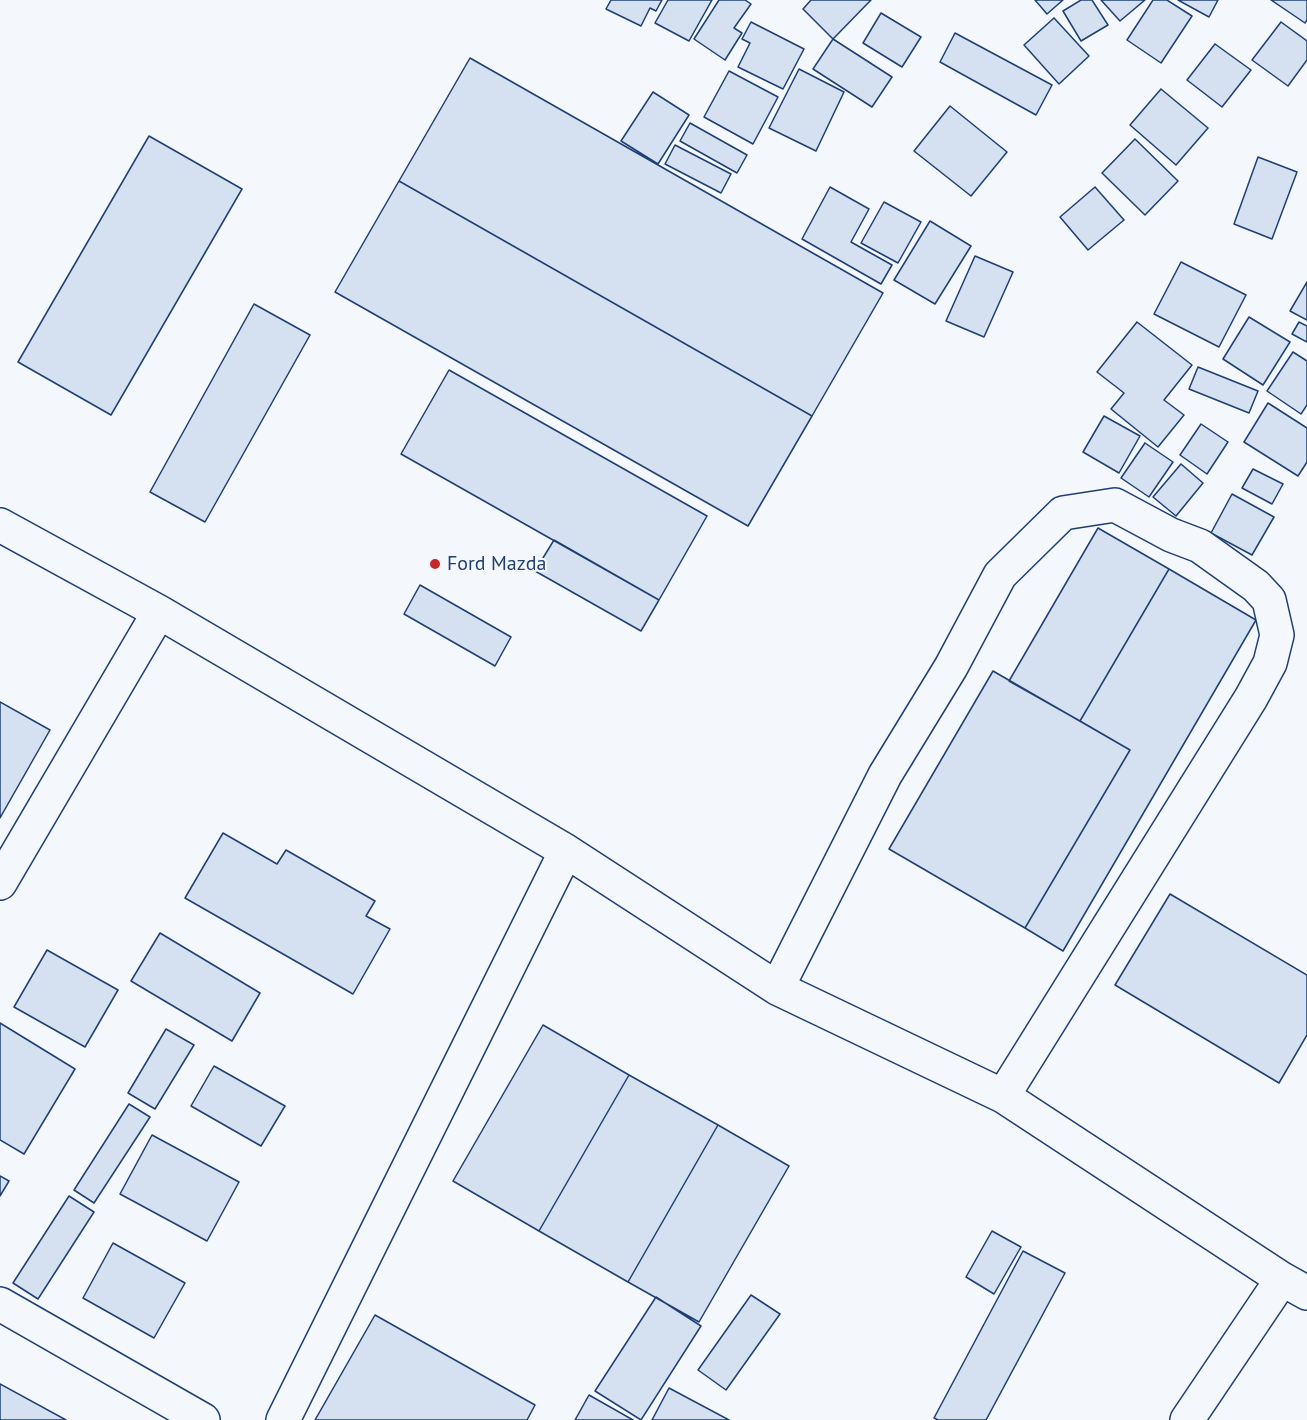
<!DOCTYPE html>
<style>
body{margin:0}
canvas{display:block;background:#f4f7fb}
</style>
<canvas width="1307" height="1420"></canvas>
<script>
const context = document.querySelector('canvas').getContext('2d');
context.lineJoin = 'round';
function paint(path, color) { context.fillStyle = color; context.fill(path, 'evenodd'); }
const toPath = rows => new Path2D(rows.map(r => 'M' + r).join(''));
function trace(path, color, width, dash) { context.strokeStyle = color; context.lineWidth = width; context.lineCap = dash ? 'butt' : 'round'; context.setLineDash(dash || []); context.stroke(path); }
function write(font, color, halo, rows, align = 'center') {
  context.font = font + ' "PT Sans",sans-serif'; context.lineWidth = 4.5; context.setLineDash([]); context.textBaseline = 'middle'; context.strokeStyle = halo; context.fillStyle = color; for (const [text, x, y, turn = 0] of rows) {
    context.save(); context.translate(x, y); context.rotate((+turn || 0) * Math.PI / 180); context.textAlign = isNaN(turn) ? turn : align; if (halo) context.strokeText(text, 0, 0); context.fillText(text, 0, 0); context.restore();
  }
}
const building = toPath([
 [611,0,662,0,656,11,650,8,641,26,606,9,611,0],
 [668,0,712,0,689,41,655,23,668,0],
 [719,0,745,0,751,4,734,28,742,33,725,60,694,39,719,0],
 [811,0,871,0,833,39,803,9,811,0],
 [1035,0,1063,0,1047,14,1035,0],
 [1081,0,1092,0,1108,25,1081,41,1063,11,1081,0],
 [1101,0,1145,0,1120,21,1101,0],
 [1153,0,1167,0,1192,16,1161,63,1127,40,1153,0],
 [1178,0,1218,0,1209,17,1178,0],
 [1271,0,1307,0,1307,20,1305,23,1271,0],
 [881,13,921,37,902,67,863,43,881,13],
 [1054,18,1089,56,1059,84,1024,45,1054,18],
 [751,22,804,49,783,89,738,67,750,43,742,39,751,22],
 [1281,22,1307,41,1307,60,1288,86,1252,60,1281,22],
 [955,33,1052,85,1036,115,940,62,955,33],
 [833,39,892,77,872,107,813,69,833,39],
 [1215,44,1251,70,1222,107,1187,80,1215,44],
 [470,58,883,293,812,416,399,181,470,58],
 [799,69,844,92,816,151,769,128,799,69],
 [729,71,778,97,753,144,704,117,729,71],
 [1161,89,1208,128,1176,165,1130,125,1161,89],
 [653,92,689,115,658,164,621,141,653,92],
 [950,106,1007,152,971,196,914,151,950,106],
 [690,123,747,155,737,173,680,141,690,123],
 [149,136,242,189,111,415,18,362,149,136],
 [1135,139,1178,181,1145,215,1102,173,1135,139],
 [675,145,731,174,721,193,665,164,675,145],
 [1258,157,1297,172,1272,239,1234,224,1258,157],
 [399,181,812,416,748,526,335,292,399,181],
 [830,187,869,209,851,242,892,265,881,284,802,239,830,187],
 [1095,187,1124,220,1088,250,1060,217,1095,187],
 [884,202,921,222,898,263,861,243,884,202],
 [930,221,971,246,935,304,894,280,930,221],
 [975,256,1013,272,984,337,946,321,975,256],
 [1181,262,1246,295,1219,347,1154,314,1181,262],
 [1307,282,1307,320,1290,311,1307,282],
 [254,304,310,335,205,522,150,492,254,304],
 [1249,317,1290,342,1263,385,1223,359,1249,317],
 [1137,322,1192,365,1164,400,1184,415,1158,447,1111,409,1124,393,1097,372,1137,322],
 [1299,322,1307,326,1307,342,1292,334,1299,322],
 [1293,352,1307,361,1307,405,1301,414,1267,391,1293,352],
 [1198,367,1258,391,1249,413,1189,389,1198,367],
 [449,370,707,516,659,600,401,454,449,370],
 [1268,403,1307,428,1307,462,1298,476,1244,442,1268,403],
 [1104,416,1140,436,1119,473,1083,452,1104,416],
 [1201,424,1228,442,1207,474,1180,455,1201,424],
 [1145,443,1173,462,1149,497,1121,478,1145,443],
 [1181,464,1203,483,1176,516,1153,497,1181,464],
 [1253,469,1283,484,1272,504,1242,488,1253,469],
 [1232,494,1274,517,1252,555,1211,533,1232,494],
 [1098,528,1169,569,1080,721,1009,681,1098,528],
 [554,540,659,600,641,631,535,571,554,540],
 [1169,569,1256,620,1063,951,1025,928,1130,750,1080,721,1169,569],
 [420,585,511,637,495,666,404,614,420,585],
 [993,671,1130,750,1025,928,889,849,993,671],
 [0,702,50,730,0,818,0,702],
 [223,833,277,864,286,850,375,901,366,916,390,929,353,994,185,898,223,833],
 [1170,894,1307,975,1307,1035,1279,1083,1115,985,1170,894],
 [160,933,260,993,232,1041,131,981,160,933],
 [47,950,118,990,85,1047,14,1007,47,950],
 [0,1023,75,1069,24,1154,0,1140,0,1023],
 [543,1025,629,1075,539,1231,453,1181,543,1025],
 [166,1029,194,1045,155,1109,128,1093,166,1029],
 [214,1066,285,1106,261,1146,191,1106,214,1066],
 [629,1075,718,1125,628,1282,539,1231,629,1075],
 [129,1104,150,1117,94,1203,74,1190,129,1104],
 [718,1125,789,1166,699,1322,628,1282,718,1125],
 [152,1135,239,1182,207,1241,120,1194,152,1135],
 [0,1176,9,1181,0,1196,0,1176],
 [69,1196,94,1212,38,1299,13,1283,69,1196],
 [992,1231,1021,1247,994,1294,966,1277,992,1231],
 [113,1243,185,1283,154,1338,83,1298,113,1243],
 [1023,1251,1065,1273,986,1420,938,1420,934,1418,1023,1251],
 [751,1295,780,1314,726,1390,698,1370,751,1295],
 [656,1297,701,1326,641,1420,595,1391,656,1297],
 [375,1315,535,1405,527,1420,315,1420,375,1315],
 [0,1384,66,1420,0,1420,0,1384],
 [669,1388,729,1420,652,1420,669,1388],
 [589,1395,633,1420,575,1420,589,1395]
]);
paint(building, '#d5e0f0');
trace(building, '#1d3f73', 1.5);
const minor = toPath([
 [0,525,159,612,566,851,777,988,1003,1096,1282,1279,1307,1293],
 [0,883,159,612],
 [777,988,885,775,951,667,1000,575,1063,513,1115,505,1171,535,1200,546,1256,586,1269,600,1277,635,1270,663,1251,698,1003,1096],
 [0,1304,203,1420],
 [283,1420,566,851],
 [1187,1420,1282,1279]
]);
trace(minor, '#1d3f73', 36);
trace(minor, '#f4f7fb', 33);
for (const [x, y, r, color] of [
 [435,564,6,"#c62828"]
]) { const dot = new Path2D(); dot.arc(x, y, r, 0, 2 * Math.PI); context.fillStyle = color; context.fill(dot); trace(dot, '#f4f7fb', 2); }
write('20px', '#1d3f73', '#f4f7fb', [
 ["Ford Mazda",447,564]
], 'left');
</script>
